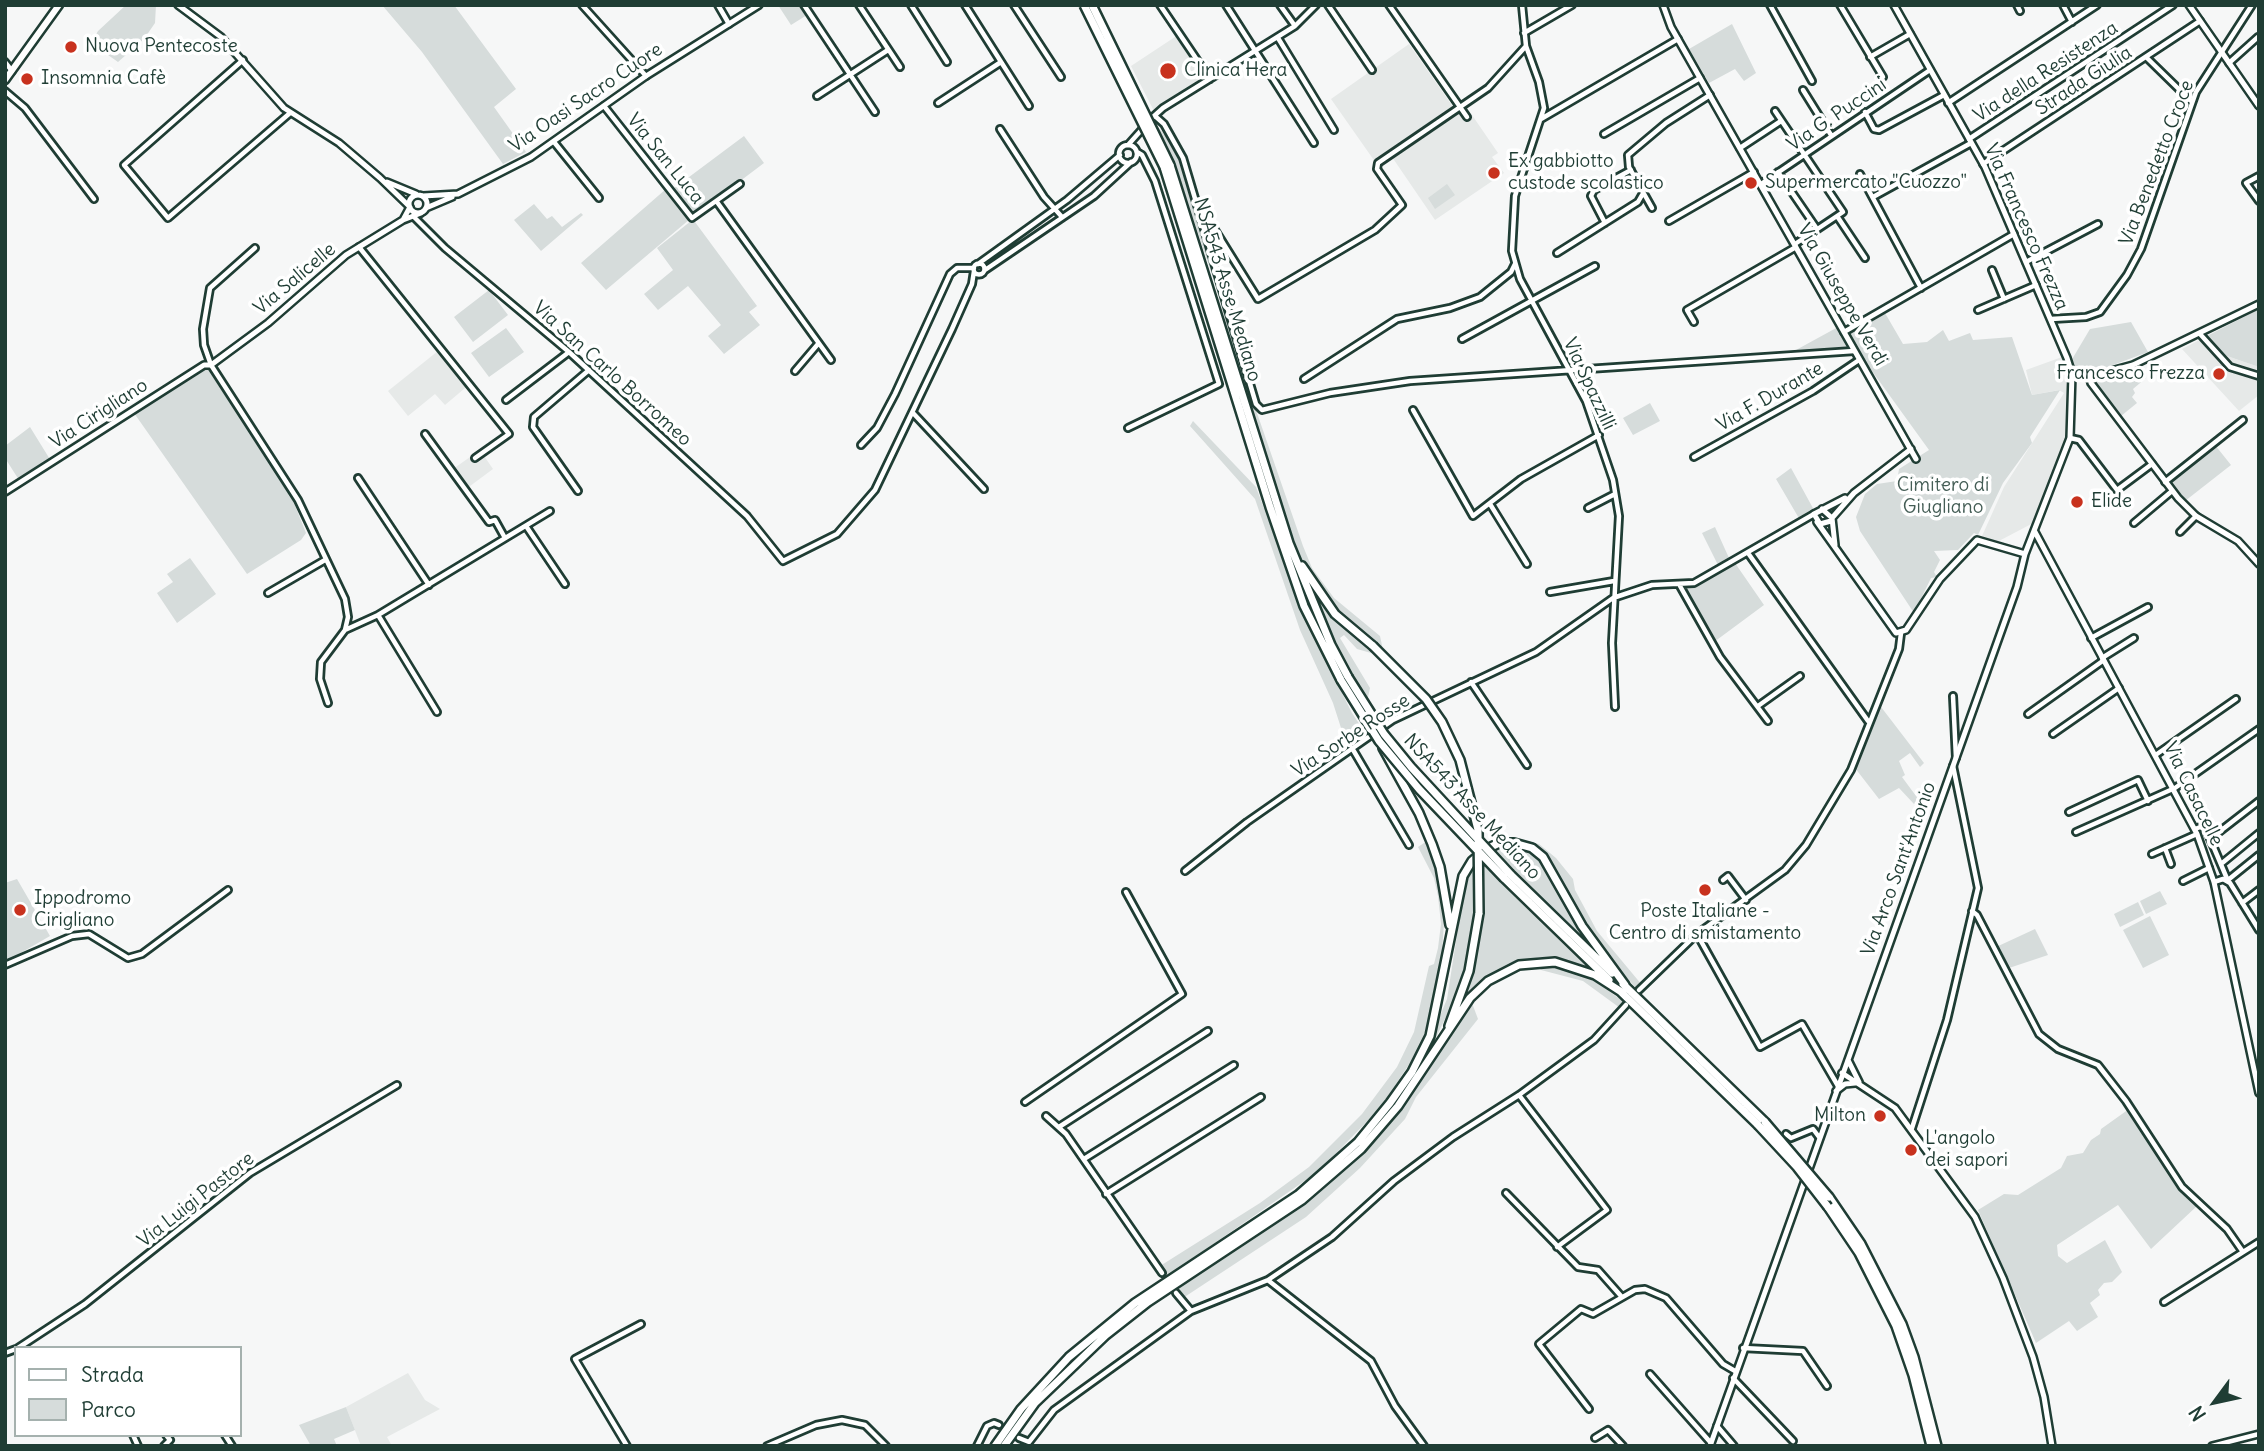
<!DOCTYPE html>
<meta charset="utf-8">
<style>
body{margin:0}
#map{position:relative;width:2264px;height:1451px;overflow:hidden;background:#f6f7f7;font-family:Delius,sans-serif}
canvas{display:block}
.frame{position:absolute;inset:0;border:7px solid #1f3d34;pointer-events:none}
.legend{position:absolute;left:14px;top:1346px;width:228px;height:91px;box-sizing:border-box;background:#fff;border:2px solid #a5b1ae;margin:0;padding:9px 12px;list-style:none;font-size:21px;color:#1f3d34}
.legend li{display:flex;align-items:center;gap:14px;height:35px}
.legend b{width:35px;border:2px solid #a5b1ae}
.north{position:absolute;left:2180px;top:1367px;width:70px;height:70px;-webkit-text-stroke:5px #fff;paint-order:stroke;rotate:237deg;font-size:19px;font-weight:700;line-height:28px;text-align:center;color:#1f3d34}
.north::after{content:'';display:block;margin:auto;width:24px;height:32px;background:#1f3d34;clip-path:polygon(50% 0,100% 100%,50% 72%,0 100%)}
</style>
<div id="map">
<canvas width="2264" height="1451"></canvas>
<div class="frame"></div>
<ul class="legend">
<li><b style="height:9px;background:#fff"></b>Strada</li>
<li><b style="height:19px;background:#d6dcdb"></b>Parco</li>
</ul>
<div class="north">N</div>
</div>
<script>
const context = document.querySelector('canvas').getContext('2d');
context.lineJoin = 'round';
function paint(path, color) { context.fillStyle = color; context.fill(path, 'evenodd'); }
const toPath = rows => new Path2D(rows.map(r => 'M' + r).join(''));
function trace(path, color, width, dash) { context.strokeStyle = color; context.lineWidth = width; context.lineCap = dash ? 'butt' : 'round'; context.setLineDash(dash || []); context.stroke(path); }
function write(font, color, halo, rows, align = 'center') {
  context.font = font + ' Delius,sans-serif'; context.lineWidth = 7; context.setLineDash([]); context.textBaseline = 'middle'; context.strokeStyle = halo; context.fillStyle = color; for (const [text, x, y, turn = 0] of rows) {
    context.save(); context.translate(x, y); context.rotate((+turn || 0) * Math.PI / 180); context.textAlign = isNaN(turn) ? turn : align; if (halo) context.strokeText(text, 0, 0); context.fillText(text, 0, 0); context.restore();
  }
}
paint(toPath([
 [1178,35,1206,77,1154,111,1131,66],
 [1409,44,1456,111,1460,109,1467,119,1472,115,1498,153,1492,157,1504,173,1435,220,1392,157,1378,166,1331,99],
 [2207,336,2227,356,2259,367,2259,395,2239,411,2182,349],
 [443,347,471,383,445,405,435,394,408,416,388,391],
 [2062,357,2070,402,2066,444,2037,521,1997,542,1982,536,2004,487,2064,393,2059,390,2032,395,2026,370],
 [480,450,493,469,466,489,453,469],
 [408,1373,425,1400,440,1409,387,1437,392,1446,361,1446,346,1407]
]), '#e6e9e8');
paint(toPath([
 [126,5,156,5,155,23,144,39,118,62,91,43,98,31],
 [382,5,454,5,516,89,494,107,526,152,503,164,422,52],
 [778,5,800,5,807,15,791,25],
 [1732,24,1756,73,1744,81,1735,69,1709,83,1689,49],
 [1157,126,1175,147,1189,184,1257,413,1303,546,1312,568,1334,598,1380,636,1383,650,1335,610,1306,569,1298,551,1265,458,1213,278,1178,173],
 [744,136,764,163,694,216,673,189],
 [1447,184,1455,195,1435,209,1428,198],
 [666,189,690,219,606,290,581,263],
 [534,204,547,219,552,216,562,227,581,213,583,215,541,251,514,220],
 [691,221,695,222,757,306,749,312,760,325,724,354,708,336,721,325,688,286,658,310,644,294,673,270,657,248],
 [489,290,508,315,473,342,454,317],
 [2259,309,2259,367,2227,356,2207,336],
 [1885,313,1903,344,1927,342,1943,330,1949,341,1970,333,1973,340,2012,337,2032,395,2060,390,2030,437,2032,443,2003,483,1978,535,1974,533,1958,550,1934,551,1940,560,1934,572,1937,577,1931,578,1914,613,1860,531,1856,517,1865,494,1877,484,1897,481,1899,469,1929,450,1864,360,1849,332],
 [2131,322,2148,352,2105,368,2074,366,2071,361,2090,329],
 [1838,327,1848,348,1795,353,1796,350],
 [506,328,524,352,489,377,471,353],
 [203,368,209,368,260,444,292,498,306,533,301,540,247,574,134,413],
 [2138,369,2146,378,2133,389,2135,393,2132,397,2137,403,2121,416,2095,381],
 [1650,403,1660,421,1633,435,1623,418],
 [1193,421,1256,487,1307,623,1352,713,1366,734,1358,740,1346,736,1342,731,1333,703,1300,630,1255,499,1190,426],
 [30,427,51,461,19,480,5,458,5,446],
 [2215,445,2231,465,2185,501,2168,481],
 [1791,468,1814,510,1800,520,1776,479],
 [1715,527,1729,558,1719,567,1702,533],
 [190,558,216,594,177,623,157,593,173,582,167,574],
 [1735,563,1764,605,1714,642,1685,588],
 [1306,579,1331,612,1378,655,1357,649,1344,635,1340,638,1370,688,1367,702,1340,657],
 [1878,703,1924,763,1920,767,1910,753,1899,761,1905,775,1902,777,1919,800,1914,804,1899,788,1879,799,1855,768],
 [1509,838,1539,844,1556,858,1573,879,1575,890,1597,931,1642,985,1638,990,1598,946,1549,859,1534,847,1489,845,1486,842],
 [1427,841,1440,883,1444,923,1441,965,1425,1032,1410,1063,1380,1108,1319,1171,1167,1276,1160,1266,1260,1203,1309,1167,1362,1114,1397,1067,1414,1032,1429,966,1434,964,1438,948,1441,924,1438,896,1434,878,1418,847],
 [1505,847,1522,848,1543,862,1574,921,1593,948,1510,868,1499,880,1593,971,1548,957,1536,958,1537,965,1560,966,1587,975,1625,1003,1620,1008,1583,981,1541,970,1537,965,1521,968,1494,981,1472,1003,1478,1019,1416,1097,1405,1119,1360,1168,1306,1217,1183,1298,1176,1286,1332,1179,1358,1154,1409,1095,1469,1006,1455,998,1429,1052,1405,1087,1425,1052,1447,999,1466,877,1478,859,1492,849],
 [17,879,50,936,5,962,5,883],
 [2160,891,2167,904,2146,914,2140,901],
 [2138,902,2144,915,2120,927,2114,914],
 [2150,916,2169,955,2143,968,2123,930],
 [2035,929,2048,955,2006,969,1994,948],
 [2129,1109,2180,1188,2197,1206,2151,1249,2118,1205,2057,1245,2058,1256,2067,1263,2105,1240,2122,1272,2112,1282,2104,1283,2098,1290,2100,1295,2090,1303,2098,1317,2077,1331,2069,1321,2036,1343,1978,1210,2004,1194,2018,1195,2061,1168,2067,1156,2083,1153,2091,1140,2100,1134,2101,1129],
 [346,1407,355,1430,334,1439,337,1446,311,1446,299,1425]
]), '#d6dcdb');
const minor = toPath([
 [582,5,646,76],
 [718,5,729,24],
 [804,5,875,112],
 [859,5,900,67],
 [911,5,947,62],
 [965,5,1029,106],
 [1014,5,1061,77],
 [1160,5,1210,79],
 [1226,5,1314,143],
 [1280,5,1295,26],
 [1328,5,1372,70],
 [1389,5,1467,117],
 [1522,5,1526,46,1539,82,1544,108,1515,196,1512,251,1520,279,1586,401,1613,480,1619,516,1612,643,1615,707],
 [1770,5,1812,81],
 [1840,5,1883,77],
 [2017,5,2020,11],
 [2063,5,2072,22],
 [1524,33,1572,5],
 [1278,38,1334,130],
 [1870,57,1910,34],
 [2146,57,2192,102],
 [243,60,124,165,168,218,290,113],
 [5,62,12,71],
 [2229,63,2258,37],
 [1803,90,1831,135],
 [5,91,25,108,94,199],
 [817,96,888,50],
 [938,103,1001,62],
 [1948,103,2097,5],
 [604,106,692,218,740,184],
 [1775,111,1843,212,1795,244],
 [1865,112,1874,129,1879,130,1944,95],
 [1155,116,1164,124,1183,158,1256,404,1262,410,1330,393,1410,381,1854,351],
 [1153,117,1163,108,1295,26,1316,5],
 [1541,119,1678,39],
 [1000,129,1044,197,1062,217],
 [1604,134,1700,78],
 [1969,139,2173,5],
 [554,142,599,198],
 [1128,145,1145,126],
 '1119 154a9 9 0 1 1 18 0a9 9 0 1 1-18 0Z',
 [1740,148,1781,121],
 [1983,164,2200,21],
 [1778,172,1817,229],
 [1860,174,1921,288],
 [2259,176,2246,183,2259,201],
 [1761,184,1930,70],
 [1873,197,1971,143],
 [717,202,831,360],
 [1652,208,1629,167,1628,155,1666,123,1710,95],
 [1837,216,1865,258],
 [414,217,445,248,569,352,747,516,783,561,837,534,875,490,952,329,972,284,974,271],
 [1669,221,1754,172],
 [1605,223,1591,196,1594,190,1631,170],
 [1215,230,1258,299,1375,230,1402,205,1377,169,1378,163,1488,88,1526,46],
 [359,247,509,434,475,458],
 [255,248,210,288,203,329,204,345,211,365,298,500,345,599,348,617,345,630],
 [1557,253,1638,202,1642,195],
 [2026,262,2098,224],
 '973.5 269a5.5 5.5 0 1 1 11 0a5.5 5.5 0 1 1-11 0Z',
 [978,264,1067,200,1120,155],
 [985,270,1094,196,1131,162],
 [1992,270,2004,299],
 [1978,310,2036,285],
 [2051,319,2086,317,2100,312,2127,275,2141,249,2196,92,2252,5],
 [1694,322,1687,310,1796,247],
 [1844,332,2014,234],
 [2200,334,2230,367,2259,376],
 [1462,339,1595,266],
 [795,371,818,344],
 [1304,379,1397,319,1450,308,1480,297,1511,272,1515,264],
 [506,400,569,352],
 [1413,410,1473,516,1521,479,1599,435],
 [914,414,984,489],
 [1128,428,1219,384,1155,181,1142,155,1137,152],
 [425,434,489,522,495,520,505,538],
 [2070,438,2079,440,2117,490,2152,464],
 [861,445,877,428,895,394,950,274,957,268,974,268],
 [1694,457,1813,391,1859,360],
 [358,478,429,585],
 [2165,482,2243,420],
 [578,491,533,427,534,417,589,370],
 [1490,504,1527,564],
 [1588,508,1615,494],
 [2134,523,2172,491],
 [526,526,565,584],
 [2180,532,2196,516],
 [1748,553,1868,721],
 [1680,586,1720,657,1768,721],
 [1550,592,1614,581],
 [268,593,325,560],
 [378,615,437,712],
 [2091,638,2148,607],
 [2102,658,2134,638],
 [1471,682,1527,765],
 [1953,696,1956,758],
 [328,703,320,679,321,662,345,630,378,615,550,511],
 [1758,706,1800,676],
 [2028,714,2104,660],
 [2053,734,2119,688],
 [1352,748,1409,845],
 [2157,754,2236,699],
 [2069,812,2138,780,2148,801],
 [2195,829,2203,826,2206,829,2228,881],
 [2076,832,2175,788,2259,729],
 [2210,839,2259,801],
 [2165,848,2171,864],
 [2152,854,2197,834],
 [2221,864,2259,833],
 [1185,871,1247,822,1393,720,1536,652,1613,598,1652,585,1694,583,1814,514],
 [1723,880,1728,876,1746,900],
 [2228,880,2259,855],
 [2183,881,2209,868],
 [2214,882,2223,879,2230,883,2259,930],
 [2242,903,2259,890],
 [1972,911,1977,915,2039,1034,2058,1049,2098,1065,2126,1101,2182,1187,2227,1229,2243,1252],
 [5,965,72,936,89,934,128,958,142,954,228,890],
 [1639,990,1697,934],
 [1838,1086,1802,1024,1760,1047,1697,934,1785,870,1806,845,1851,770,1899,649,1901,633],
 [1519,1095,1607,1210,1557,1247],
 [1025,1102,1182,994,1126,892],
 [1046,1116,1066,1134,1162,1273],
 [1059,1127,1208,1031],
 [1912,1128,1947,1020,1978,888,1953,766],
 [1786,1134,1791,1138,1813,1129,1819,1137],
 [1084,1159,1234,1065],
 [1506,1193,1578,1267,1598,1270,1621,1296],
 [1106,1194,1261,1097],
 [1269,1281,1371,1361,1395,1406,1424,1446],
 [1176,1293,1191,1311],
 [2164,1302,2259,1242],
 [18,1348,85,1304,250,1173,397,1085],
 [1743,1348,1803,1351,1827,1386],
 [5,1353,16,1349],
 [1650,1374,1711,1443],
 [1733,1378,1793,1441],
 [1589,1409,1539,1344,1581,1309,1593,1314,1635,1290,1645,1289,1666,1298,1723,1364,1735,1371],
 [1717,1426,1734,1446],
 [133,1435,138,1446],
 [225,1435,232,1446],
 [1019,1438,1029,1442],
 [1595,1438,1608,1430,1623,1446],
 [1029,1442,1054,1410,1191,1311,1268,1280,1332,1237,1394,1181,1453,1137,1519,1095,1594,1040,1626,1005],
 [164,1446,170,1440,166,1435],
 [627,1446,575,1359,641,1324],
 [767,1446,816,1425,842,1420,865,1425,886,1446],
 [977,1446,987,1426,994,1423,999,1425],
 [2212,1446,2259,1434]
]);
const tertiary = toPath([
 [178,5,221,37,284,108,339,143,380,178,410,207,403,220],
 [1663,5,1671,27,1916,459],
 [387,182,416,194],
 '409 204a9 9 0 1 1 18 0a9 9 0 1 1-18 0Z',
 [423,196,458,194,531,157,646,76,759,5],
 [426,208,452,197],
 [2072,374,2100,374,2133,365,2259,304],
 [2089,375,2091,383,2178,498,2196,516,2238,541,2259,564],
 [5,492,204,365,211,365,268,323,346,255,403,220,421,213],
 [1822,509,1832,518,1835,545],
 [1832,518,1854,493,1911,449],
 [1831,521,1820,524,1814,514,1845,498],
 [1817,522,1896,633,1906,630,1940,579,1977,540,2025,554],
 [2035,532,2197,834,2214,882,2259,1093],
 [1848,1060,1859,1082],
 [1842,1073,1895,1108,1975,1217,2003,1278,2033,1357,2044,1397,2052,1446],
 [1836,1091,1845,1084,1855,1083],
 [1710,1446,2017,587,2025,554,2070,438,2072,374,2067,358,1985,167,1894,5]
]);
const secondary = toPath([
 [2189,5,2259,106]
]);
const primary = toPath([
 [5,80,59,5]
]);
const trunk = toPath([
 [1170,165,1289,543,1331,645,1348,677],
 [1164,167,1270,507,1304,606,1341,680],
 [1302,566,1335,614,1373,646],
 [1383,748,1419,813,1432,844,1440,867,1450,925],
 [1510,874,1612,973],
 [1504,878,1609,980],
 [1623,984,1765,1122],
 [1620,991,1758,1125],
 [1449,1026,1469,971,1479,913],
 [1829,1197,1861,1244,1902,1324,1914,1357,1937,1446],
 [1828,1207,1859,1253,1896,1326,1913,1375,1931,1446],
 [995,1446,1021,1409,1069,1357,1135,1303,1298,1195,1358,1142,1390,1103,1412,1072,1430,1036,1463,876,1472,861,1485,850,1499,843,1514,843,1532,848,1543,857,1582,926,1625,985],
 [1004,1446,1035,1403,1106,1335,1148,1302,1302,1200,1361,1149,1398,1106,1470,998,1488,981,1519,965,1555,962,1595,975,1623,993]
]);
trace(minor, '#1f3d34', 10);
trace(tertiary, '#1f3d34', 10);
trace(secondary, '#1f3d34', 10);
trace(primary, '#1f3d34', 11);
trace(trunk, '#1f3d34', 12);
trace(minor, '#fff', 4.5);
trace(tertiary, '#fff', 5);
trace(secondary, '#fff', 5);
trace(primary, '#fff', 6);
trace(trunk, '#fff', 7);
const trunkBridge = toPath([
 [1084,5,1164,167],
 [1092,5,1170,165],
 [1373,646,1426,699,1442,722,1460,760,1478,830,1479,913],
 [1348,677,1384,734,1411,767,1510,874],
 [1341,680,1379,741,1419,789,1504,878],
 [1765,1122,1829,1197],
 [1758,1125,1797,1167,1828,1207]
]);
trace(trunkBridge, '#1f3d34', 12, []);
trace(trunkBridge, '#fff', 7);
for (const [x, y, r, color] of [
 [71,47,7,"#c8321e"],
 [1168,71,9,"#c8321e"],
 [27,79,7,"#c8321e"],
 [1494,173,7,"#c8321e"],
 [1751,183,7,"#c8321e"],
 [2219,374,7,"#c8321e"],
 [2077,502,7,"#c8321e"],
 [1705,890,7,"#c8321e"],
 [20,910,7,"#c8321e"],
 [1880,1116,7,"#c8321e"],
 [1911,1150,7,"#c8321e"]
]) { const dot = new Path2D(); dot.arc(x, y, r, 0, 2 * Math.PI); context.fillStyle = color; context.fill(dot); trace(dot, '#fff', 2.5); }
write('19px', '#1f3d34', '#fff', [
 ["Nuova Pentecoste",85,47],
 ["Clinica Hera",1184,71],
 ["Insomnia Cafè",41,79],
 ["Ex gabbiotto",1508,162],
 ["custode scolastico",1508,184],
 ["Supermercato \"Cuozzo\"",1765,183],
 ["Francesco Frezza",2205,374,"right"],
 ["Elide",2091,502],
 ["Ippodromo",34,899],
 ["Cirigliano",34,921],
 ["Poste Italiane -",1705,912,"center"],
 ["Centro di smistamento",1705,934,"center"],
 ["Milton",1866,1116,"right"],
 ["L'angolo",1925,1139],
 ["dei sapori",1925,1161]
], 'left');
write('19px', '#1f3d34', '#fff', [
 ["Via della Resistenza",2046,72,-33],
 ["Strada Giulia",2084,81,-33],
 ["Via Oasi Sacro Cuore",586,98,-34],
 ["Via G. Puccini",1837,115,-34],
 ["Via San Luca",665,159,51],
 ["Via Benedetto Croce",2157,163,-69],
 ["Via Francesco Frezza",2026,227,66],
 ["Via Salicelle",295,279,-40],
 ["NSA543 Asse Mediano",1227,290,73],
 ["Via Giuseppe Verdi",1842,295,60],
 ["Via San Carlo Borromeo",612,374,42],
 ["Via Spazzilli",1589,384,65],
 ["Via F. Durante",1770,397,-30],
 ["Via Cirigliano",99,414,-33],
 ["Via Sorbe Rosse",1351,736,-33],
 ["Via Casacelle",2193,794,64],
 ["NSA543 Asse Mediano",1472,807,47],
 ["Via Arco Sant'Antonio",1899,869,-70],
 ["Via Luigi Pastore",196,1200,-38]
]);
write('19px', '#445d55', '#fff', [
 ["Cimitero di",1943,486],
 ["Giugliano",1943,508]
]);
</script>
